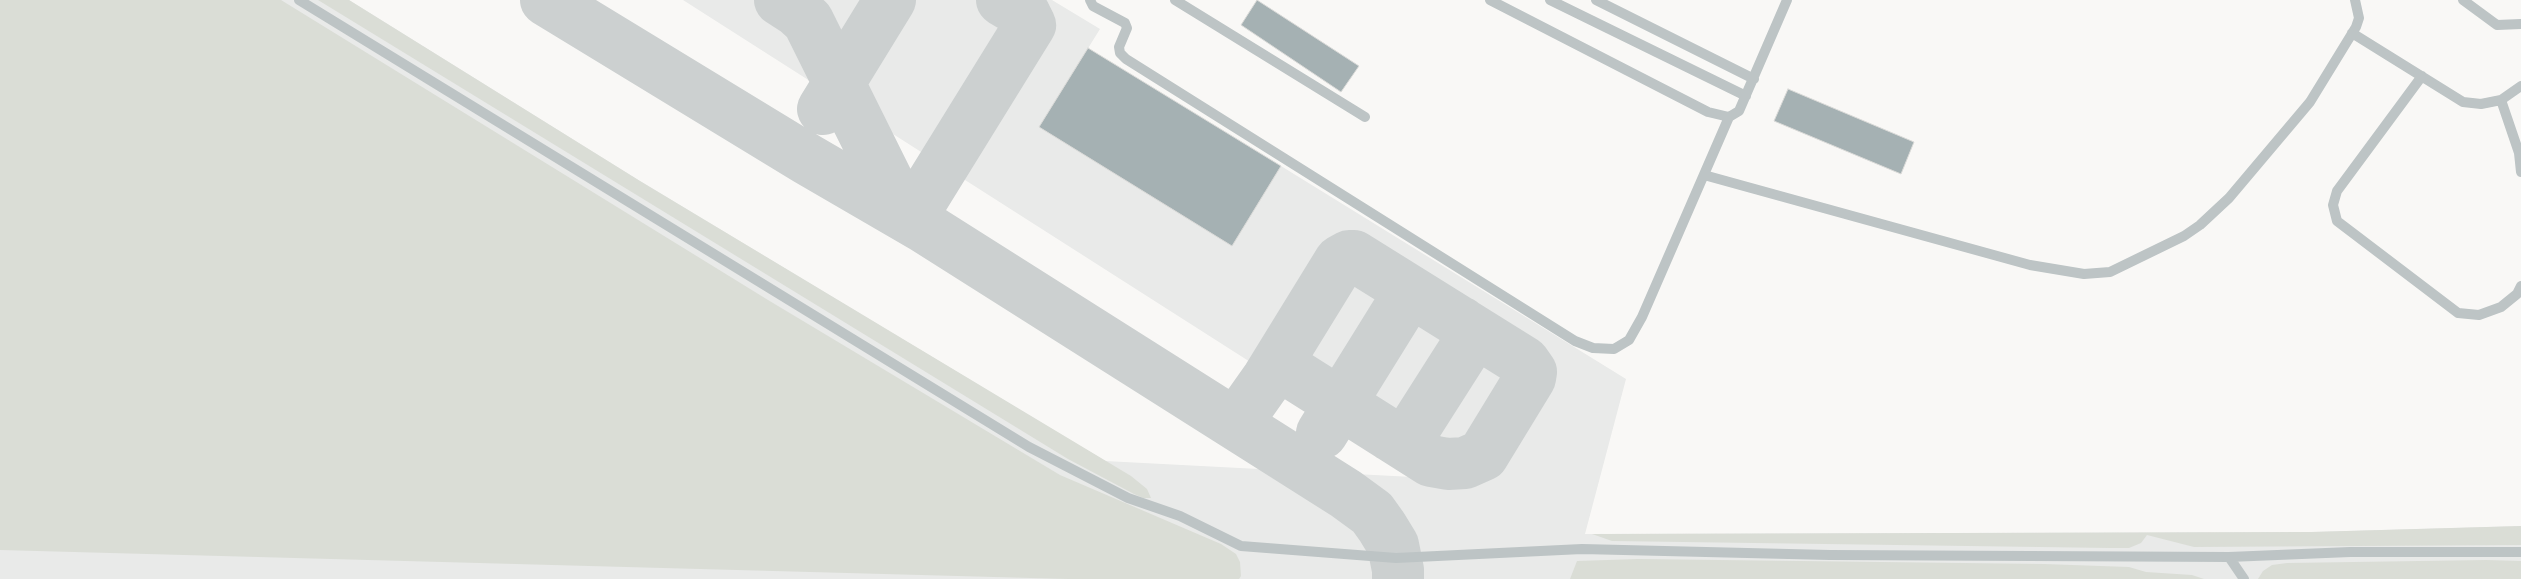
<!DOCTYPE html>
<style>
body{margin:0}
canvas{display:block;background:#f9f8f6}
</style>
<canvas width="2521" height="579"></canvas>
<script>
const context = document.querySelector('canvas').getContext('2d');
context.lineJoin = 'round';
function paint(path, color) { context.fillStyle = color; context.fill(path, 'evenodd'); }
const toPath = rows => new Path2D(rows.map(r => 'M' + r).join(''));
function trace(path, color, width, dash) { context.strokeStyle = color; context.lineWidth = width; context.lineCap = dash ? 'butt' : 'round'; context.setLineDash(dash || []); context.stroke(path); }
paint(toPath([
 [0,0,349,0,640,181,1105,461,1432,478,683,0,1052,0,1100,29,1039,127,1231,245,1281,166,1626,379,1585,534,2311,532,2521,526,2521,579,0,579]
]), '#e9eae9');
paint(toPath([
 [0,0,281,0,768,300,1060,475,1221,544,1236,554,1240,562,1241,576,1239,579,1068,579,0,550],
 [318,0,349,0,640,181,1131,476,1147,489,1151,498,1143,498,1134,494,1068,459],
 [2521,526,2521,545,2194,547,2147,535,2141,543,2129,548,2110,548,1612,541,1592,534,2311,532],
 [1638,559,2044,564,2129,567,2146,572,2192,575,2204,579,1570,579,1577,561],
 [2486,560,2521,561,2521,579,2258,579,2263,571,2272,565,2287,563]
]), '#daddd6');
trace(toPath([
 [546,0,807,159,924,227,1346,494,1372,513,1382,527,1393,545,1398,570,1398,579],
 [780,0,797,11,808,21,897,200,910,216],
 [823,109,890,0],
 [924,227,918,206,1030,25,1024,13,1002,0],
 [1228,418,1239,416,1244,412,1268,378,1340,261,1349,256,1354,256,1524,362,1531,372,1530,378,1483,455,1465,463,1448,464,1431,461,1292,373,1283,371,1277,372,1268,378],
 [1322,433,1404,301,1415,296,1422,299],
 [1391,436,1402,438,1412,432,1415,427,1466,347,1469,334,1462,323]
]), '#ccd0d0', 52);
const building = toPath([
 [1257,0,1359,66,1341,92,1241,25,1257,0],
 [1088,48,1281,166,1232,246,1039,127,1088,48],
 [1788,89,1914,142,1901,174,1774,121,1788,89]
]);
paint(building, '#a5b1b3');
trace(building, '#dadad8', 1);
trace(toPath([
 [299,0,1029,447,1128,498,1180,516,1241,546,1396,558,1582,549,1830,555,2229,557,2350,552,2521,552],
 [1090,0,1093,6,1125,23,1127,28,1119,47,1120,53,1126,59,1575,341,1593,348,1614,349,1629,340,1642,317,1729,117],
 [1175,0,1365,117],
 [1490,0,1708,112,1729,117,1739,111,1787,0],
 [1550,0,1746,96],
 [1596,0,1754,79],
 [2463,0,2497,25,2521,24],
 [2352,33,2463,102,2481,104,2501,100,2521,86],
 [2422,76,2337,191,2333,205,2337,221,2458,313,2479,315,2501,307,2517,294,2521,286],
 [2501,100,2519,153,2521,172],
 [1704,175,2030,265,2084,274,2110,272,2184,236,2200,225,2229,198,2310,102,2356,27,2359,18,2355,0],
 [2229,557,2244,579]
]), '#bdc4c5', 10);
</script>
